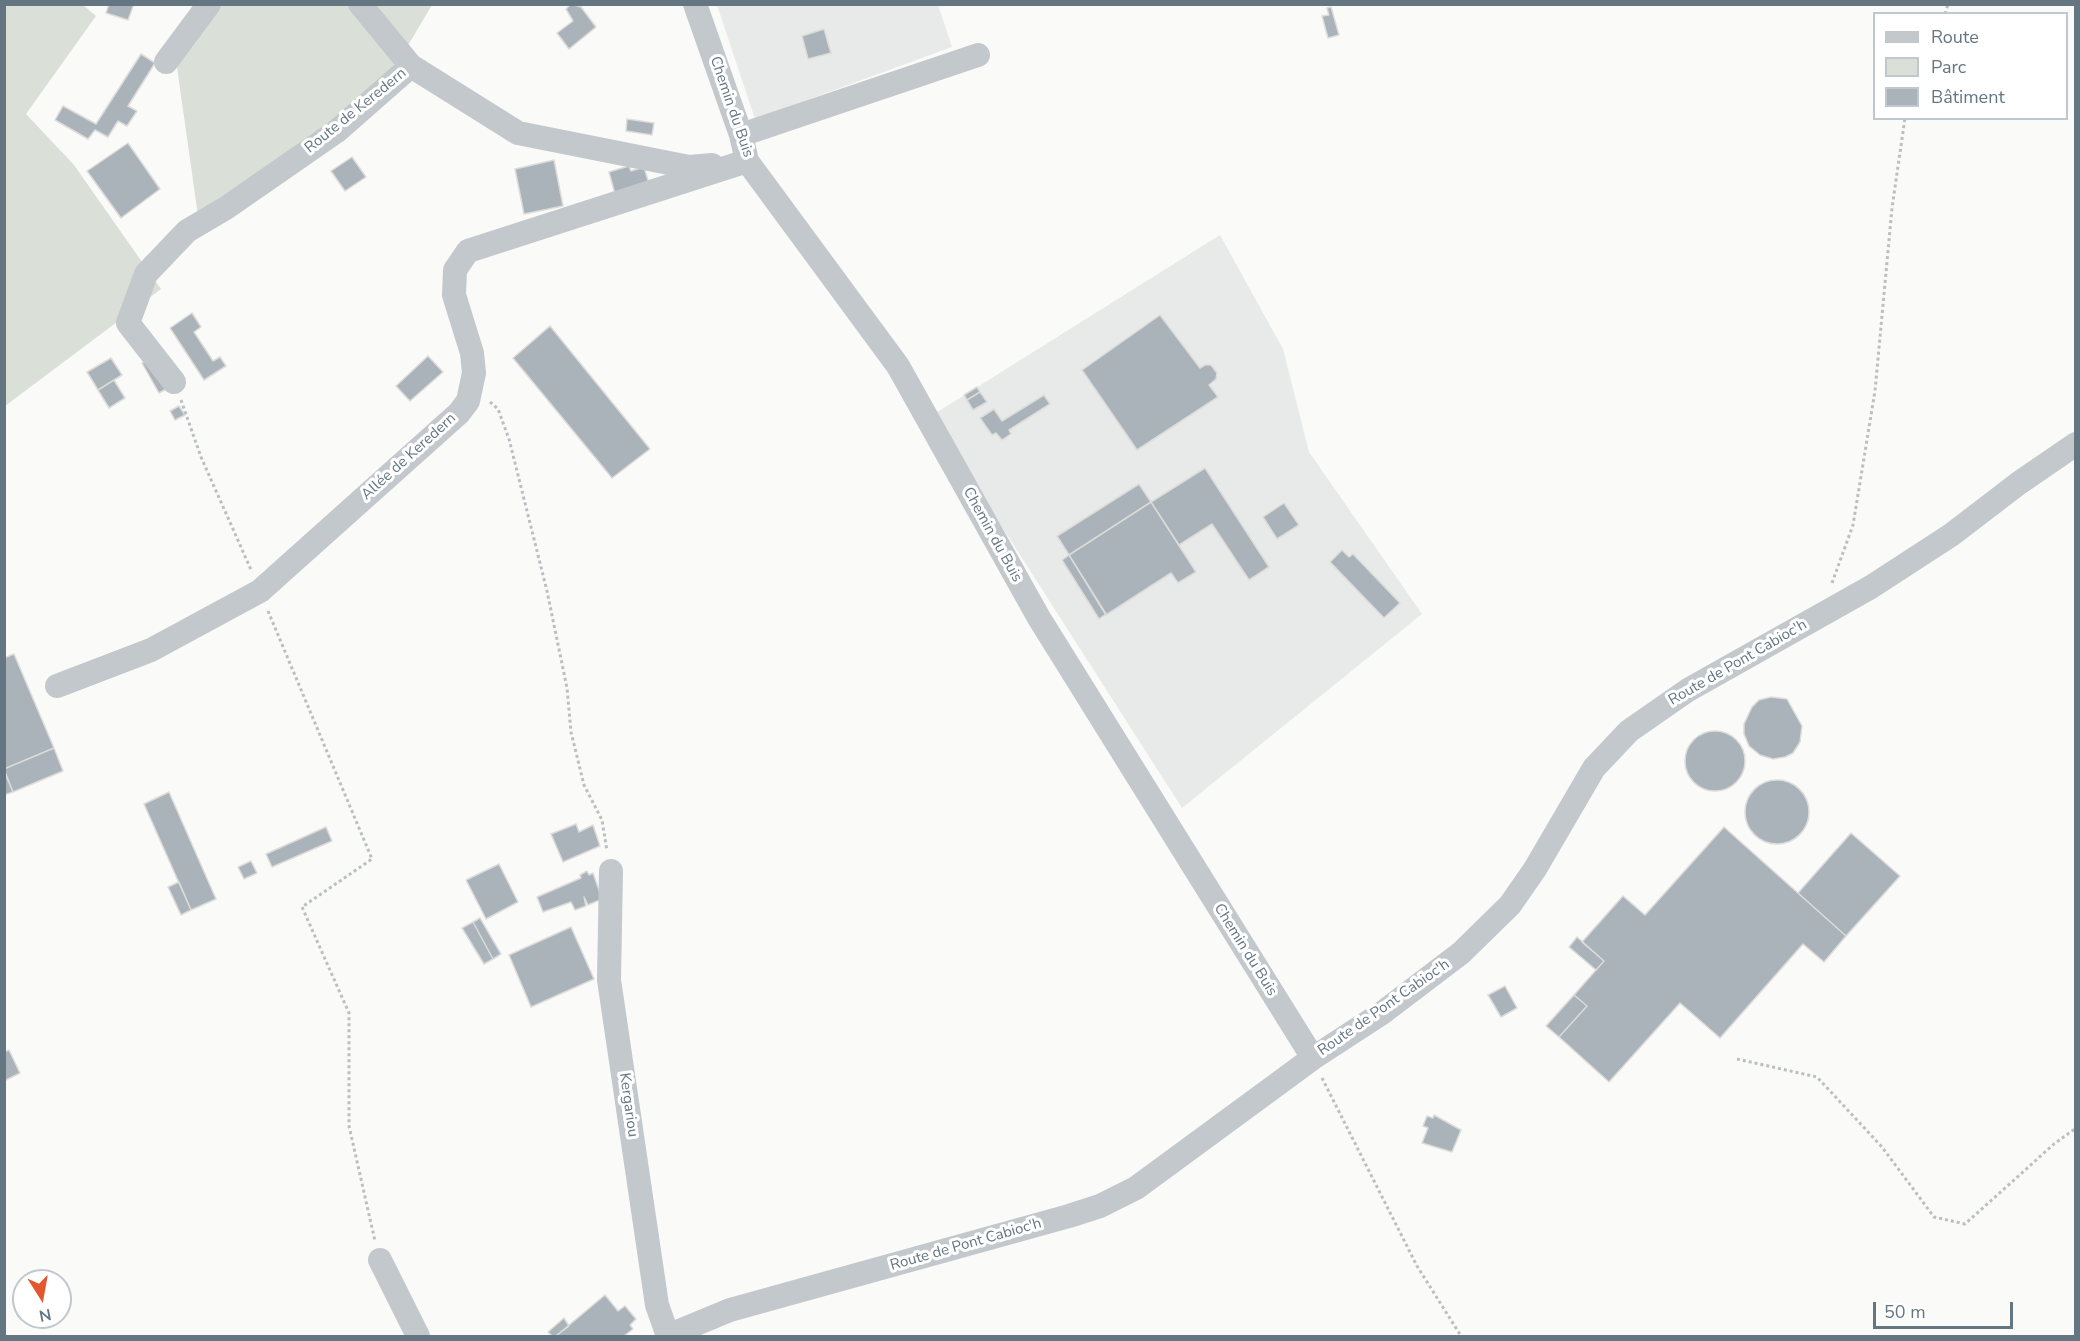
<!DOCTYPE html>
<meta charset="utf-8">
<style>
body{margin:0}
#map{position:relative;width:2080px;height:1341px;overflow:hidden;background:#fafaf8;font-family:"Nunito Sans",sans-serif}
canvas{display:block}
.frame{position:absolute;inset:0;border:6px solid #657683;pointer-events:none}
.legend{position:absolute;left:1873px;top:12px;width:195px;height:108px;box-sizing:border-box;background:#fff;border:2px solid #c1c8cd;margin:0;padding:8px 10px;list-style:none;font-size:18px;color:#657683}
.legend li{display:flex;align-items:center;gap:12px;height:30px}
.legend b{width:30px;border:2px solid #c1c8cd}
.north{position:absolute;left:12px;top:1269px;width:60px;height:60px;box-sizing:border-box;background:#fff;border:2px solid #c1c8cd;border-radius:50%;rotate:169deg;font-size:16px;font-weight:700;line-height:24px;text-align:center;color:#657683}
.north::after{content:'';display:block;margin:auto;width:21px;height:27px;background:#e4572e;clip-path:polygon(50% 0,100% 100%,50% 72%,0 100%)}
.scale{position:absolute;left:1873px;top:1302px;width:140px;height:27px;box-sizing:border-box;border:3px solid #657683;border-top:0;padding-left:8px;font-size:18px;line-height:21px;white-space:nowrap;color:#657683;-webkit-text-stroke:4px #fff;paint-order:stroke}
</style>
<div id="map">
<canvas width="2080" height="1341"></canvas>
<div class="frame"></div>
<ul class="legend">
<li><b style="height:8px;background:#c3c8cc"></b>Route</li>
<li><b style="height:16px;background:#dadfd7"></b>Parc</li>
<li><b style="height:16px;background:#aab3b9"></b>Bâtiment</li>
</ul>
<div class="north">N</div>
<div class="scale">50 m</div>
</div>
<script>
const context = document.querySelector('canvas').getContext('2d');
context.lineJoin = 'round';
function paint(path, color) { context.fillStyle = color; context.fill(path, 'evenodd'); }
const toPath = rows => new Path2D(rows.map(r => 'M' + r).join(''));
function trace(path, color, width, dash) { context.strokeStyle = color; context.lineWidth = width; context.lineCap = dash ? 'butt' : 'round'; context.setLineDash(dash || []); context.stroke(path); }
function write(font, color, halo, rows, align = 'center') {
  context.font = font + ' "Nunito Sans",sans-serif'; context.lineWidth = 6; context.setLineDash([]); context.textBaseline = 'middle'; context.strokeStyle = halo; context.fillStyle = color; for (const [text, x, y, turn = 0] of rows) {
    context.save(); context.translate(x, y); context.rotate((+turn || 0) * Math.PI / 180); context.textAlign = isNaN(turn) ? turn : align; if (halo) context.strokeText(text, 0, 0); context.fillText(text, 0, 0); context.restore();
  }
}
paint(toPath([
 [717,5,938,5,952,47,755,119],
 [1220,235,1283,349,1309,452,1422,614,1182,808,931,416]
]), '#e8e9e9');
paint(toPath([
 [5,5,83,5,96,16,26,114,74,165,161,289,5,406],
 [220,5,432,5,367,114,200,230,176,60]
]), '#dadfd7');
const building = toPath([
 [109,4,134,4,128,20,106,13,109,4],
 [571,4,581,7,596,27,569,49,557,33,573,21,566,9,571,4],
 [1331,7,1339,35,1328,38,1322,16,1329,15,1327,8,1331,7],
 [824,29,831,53,808,59,802,36,824,29],
 [141,54,155,63,128,106,137,111,127,126,118,121,108,137,95,130,88,139,55,120,63,106,96,124,141,54],
 [627,119,654,123,652,135,626,131,627,119],
 [128,143,160,189,121,218,87,171,128,143],
 [352,157,366,177,345,191,331,171,352,157],
 [554,160,563,206,524,214,515,169,554,160],
 [629,166,631,171,644,167,649,184,615,194,609,172,629,166],
 [192,313,201,327,194,332,213,361,220,357,226,366,204,380,170,328,192,313],
 [1160,315,1200,368,1205,365,1211,365,1217,373,1216,379,1209,385,1218,397,1137,450,1082,370,1160,315],
 [550,326,650,449,612,478,513,358,550,326],
 [428,356,443,372,410,401,396,386,428,356],
 [111,358,122,375,98,390,87,372,111,358],
 [151,359,168,388,159,393,142,363,151,359],
 [114,380,125,398,109,408,98,390,114,380],
 [977,387,980,392,967,400,964,395,977,387],
 [980,392,987,402,973,410,967,400,980,392],
 [1044,395,1050,404,1009,430,1011,434,1002,440,996,433,992,435,980,418,994,409,1002,421,1044,395],
 [179,406,185,415,175,420,170,411,179,406],
 [1205,468,1269,567,1249,580,1212,524,1179,545,1151,502,1205,468],
 [1139,484,1151,502,1069,555,1057,536,1139,484],
 [1151,502,1196,572,1178,583,1171,573,1106,615,1069,555,1151,502],
 [1284,503,1299,525,1277,539,1263,517,1284,503],
 [1342,550,1349,557,1353,554,1400,603,1384,618,1330,562,1342,550],
 [1069,555,1106,614,1099,619,1062,560,1069,555],
 [14,654,54,748,4,769,4,658,14,654],
 [1771,697,1787,699,1802,726,1800,742,1793,753,1785,757,1773,759,1760,755,1749,746,1744,734,1744,724,1752,707,1759,700,1771,697],
 '1685 761a30 30 0 1 1 60 0a30 30 0 1 1-60 0Z',
 [54,748,63,771,13,792,4,769,54,748],
 [4,771,13,792,4,795,4,771],
 '1745 812a32 32 0 1 1 64 0a32 32 0 1 1-64 0Z',
 [169,792,216,899,191,910,144,804,169,792],
 [576,824,579,832,593,825,600,846,563,862,551,834,576,824],
 [326,827,332,841,272,867,266,854,326,827],
 [1724,827,1846,936,1824,962,1803,944,1720,1038,1680,1003,1609,1082,1559,1037,1587,1006,1574,995,1604,961,1582,942,1623,896,1645,915,1724,827],
 [1851,833,1900,876,1846,936,1798,893,1851,833],
 [251,861,257,873,244,879,238,867,251,861],
 [499,864,518,902,486,919,466,880,499,864],
 [587,871,589,875,593,873,602,899,588,905,584,897,586,906,575,910,571,902,543,912,537,897,581,878,580,875,587,871],
 [179,882,191,910,181,915,168,887,179,882],
 [480,918,501,954,493,959,473,922,480,918],
 [473,922,493,959,484,964,462,928,473,922],
 [571,927,594,979,531,1007,509,955,571,927],
 [1577,937,1604,961,1596,970,1569,947,1577,937],
 [1505,986,1517,1008,1501,1017,1488,995,1505,986],
 [1574,995,1587,1006,1559,1037,1546,1026,1574,995],
 [9,1050,20,1073,4,1081,4,1052,9,1050],
 [1434,1115,1461,1130,1452,1152,1422,1143,1428,1128,1423,1126,1427,1116,1433,1118,1434,1115],
 [605,1295,618,1311,625,1306,636,1319,630,1325,633,1329,624,1336,556,1336,605,1295],
 [564,1318,569,1326,556,1336,552,1336,548,1332,564,1318]
]);
paint(building, '#aab3b9');
trace(building, '#dcdcda', 1.5);
trace(toPath([
 [1945,14,1948,4],
 [181,400,201,457,252,572],
 [490,402,498,409,509,439,547,591,567,688,571,732,584,785,602,820,607,851],
 [1832,583,1853,525,1875,391,1892,208,1905,118],
 [268,611,372,859,302,907,349,1013,349,1126,375,1241],
 [1737,1059,1817,1077,1882,1147,1934,1217,1965,1224,2054,1144,2076,1128],
 [1322,1078,1417,1266,1461,1336]
]), '#bbbfc2', 3, [3, 3]);
trace(toPath([
 [360,4,411,66,518,133,689,167,712,165],
 [695,4,741,135,747,161,898,366,1039,618,1313,1058],
 [166,62,209,4],
 [741,135,978,55],
 [174,382,128,323,146,274,187,231,226,208,337,131,411,66],
 [57,686,151,650,260,591,459,413,468,401,474,373,472,353,454,295,455,270,468,251,747,161],
 [611,871,609,980,657,1305,668,1336],
 [380,1260,418,1336],
 [667,1336,730,1310,1069,1216,1100,1206,1136,1188,1313,1058,1382,1013,1461,953,1510,905,1535,869,1594,768,1629,731,1688,690,1871,587,1951,535,2019,483,2076,444]
]), '#c3c8cc', 24);
write('15px', '#657683', '#fff', [
 ["Chemin du Buis",731,107,71],
 ["Route de Keredern",356,111,-39],
 ["Allée de Keredern",409,457,-42],
 ["Chemin du Buis",992,535,61],
 ["Route de Pont Cabioc'h",1738,663,-30],
 ["Chemin du Buis",1245,950,58],
 ["Route de Pont Cabioc'h",1384,1008,-35],
 ["Kergariou",628,1105,82],
 ["Route de Pont Cabioc'h",966,1245,-16]
]);
</script>
